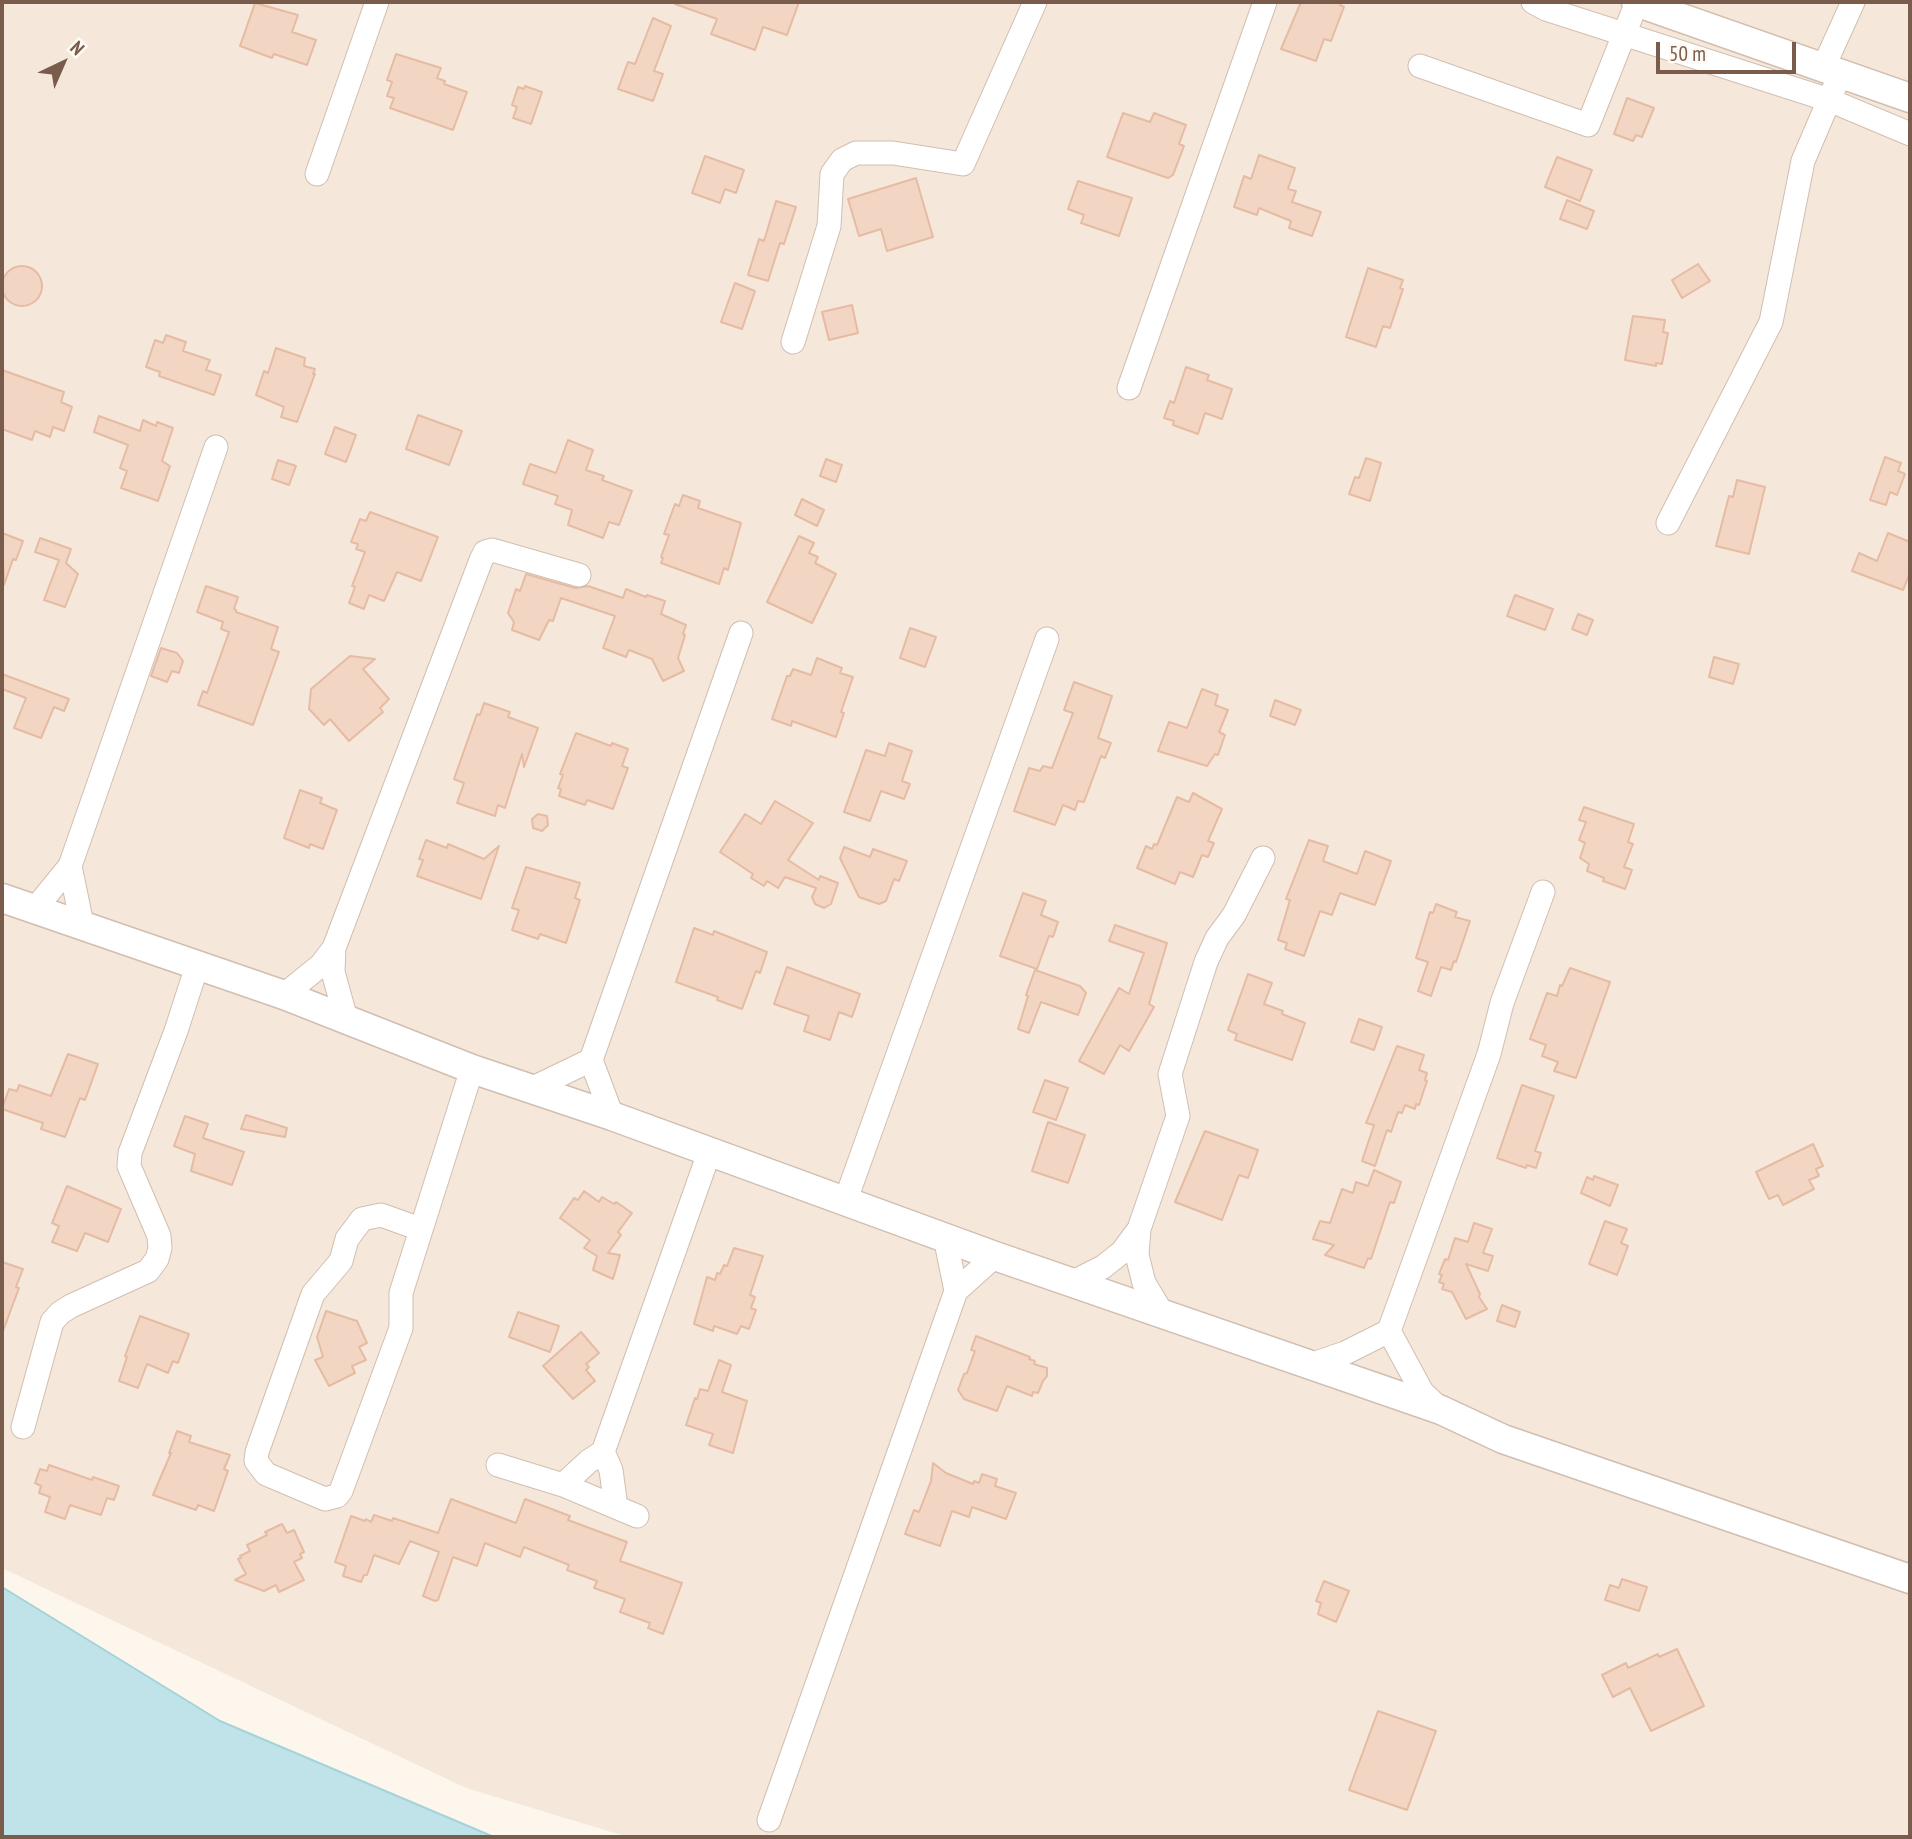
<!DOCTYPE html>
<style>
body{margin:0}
#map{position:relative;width:1912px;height:1839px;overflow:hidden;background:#fdf6ec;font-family:"PT Sans Narrow",sans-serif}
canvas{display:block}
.frame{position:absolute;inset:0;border:4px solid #7a5c4d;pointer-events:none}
.north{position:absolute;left:28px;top:28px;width:70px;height:70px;-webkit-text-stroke:5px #fffaf3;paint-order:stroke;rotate:44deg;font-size:19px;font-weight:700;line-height:28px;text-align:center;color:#7a5c4d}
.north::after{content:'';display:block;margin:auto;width:24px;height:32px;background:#7a5c4d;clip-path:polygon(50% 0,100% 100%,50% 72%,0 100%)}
.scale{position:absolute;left:1656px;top:42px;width:140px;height:32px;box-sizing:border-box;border:4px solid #7a5c4d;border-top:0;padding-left:9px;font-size:21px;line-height:24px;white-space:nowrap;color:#7a5c4d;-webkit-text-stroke:5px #fffaf3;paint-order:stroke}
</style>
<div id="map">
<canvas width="1912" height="1839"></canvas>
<div class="frame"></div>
<div class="north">N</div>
<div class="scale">50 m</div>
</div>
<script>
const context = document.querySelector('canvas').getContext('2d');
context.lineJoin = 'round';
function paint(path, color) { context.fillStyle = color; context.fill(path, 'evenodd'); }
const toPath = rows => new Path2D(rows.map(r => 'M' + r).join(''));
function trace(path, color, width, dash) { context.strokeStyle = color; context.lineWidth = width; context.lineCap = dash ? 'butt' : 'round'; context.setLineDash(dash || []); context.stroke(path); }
paint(toPath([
 [2,2,1910,2,1910,1837,628,1837,466,1788,2,1568]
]), '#f5e8da');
const water = toPath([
 [2,1587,220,1721,494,1837,2,1837,2,1587]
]);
paint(water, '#bfe3e8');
trace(water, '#a5d3da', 2);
const building = toPath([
 [676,2,799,2,787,35,763,27,755,50,711,34,717,19,675,4,676,2],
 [1301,2,1341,2,1340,5,1344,7,1331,41,1324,39,1316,61,1281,49,1301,2],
 [255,3,298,15,292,32,316,40,307,65,274,54,272,58,240,46,255,3],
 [653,18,671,26,654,71,663,74,653,101,618,89,628,62,635,64,653,18],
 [396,54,441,68,437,78,445,81,444,84,467,92,453,130,390,108,394,98,387,96,392,82,387,80,396,54],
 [525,86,542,92,531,124,513,118,517,107,512,105,518,87,524,89,525,86],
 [1627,98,1654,108,1642,137,1636,135,1633,141,1614,134,1627,98],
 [1123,113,1150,122,1154,113,1186,125,1179,144,1184,146,1173,175,1168,178,1107,157,1123,113],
 [1259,155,1295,168,1288,189,1296,191,1292,202,1321,212,1312,236,1289,228,1291,221,1259,208,1257,215,1234,207,1244,176,1251,179,1259,155],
 [705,156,744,170,736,193,725,189,720,203,692,193,705,156],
 [1557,157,1592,170,1580,201,1545,187,1557,157],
 [916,178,933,237,887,251,881,229,859,236,848,199,916,178],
 [1078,181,1132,198,1119,236,1081,223,1084,215,1068,209,1078,181],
 [1567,200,1594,211,1587,229,1560,219,1567,200],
 [776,201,796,207,784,244,780,243,768,281,748,275,759,239,764,241,776,201],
 [1698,264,1710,281,1682,298,1672,280,1698,264],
 '2 286a20 20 0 1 1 40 0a20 20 0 1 1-40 0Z',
 [1368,268,1403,280,1400,288,1403,289,1390,328,1383,326,1376,347,1346,337,1368,268],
 [735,283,755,291,742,329,721,322,735,283],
 [852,305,858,333,829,340,822,312,852,305],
 [1633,316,1665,320,1663,332,1668,333,1662,364,1656,363,1656,366,1625,360,1633,316],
 [166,335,186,342,183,351,210,360,206,370,221,375,214,395,159,376,160,372,146,367,155,340,163,343,166,335],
 [276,348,305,358,304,366,315,369,313,374,315,374,297,422,281,417,284,407,256,395,264,371,268,373,276,348],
 [1186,367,1209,375,1207,380,1232,389,1222,419,1205,413,1198,434,1173,425,1174,421,1164,418,1170,401,1174,403,1186,367],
 [2,370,64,392,61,402,72,407,64,431,53,427,50,437,35,431,32,440,2,429,2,370],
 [418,415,462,431,449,465,406,449,418,415],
 [99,416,140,431,143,420,156,426,157,422,173,428,162,461,170,466,158,501,121,488,127,471,120,468,128,445,94,432,99,416],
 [335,427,356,435,346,462,325,454,335,427],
 [568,440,593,450,586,470,604,476,602,480,632,491,619,525,609,522,603,538,568,525,572,510,555,504,558,496,523,484,530,464,556,473,568,440],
 [1885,457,1901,463,1898,471,1905,474,1897,495,1890,492,1886,505,1870,500,1885,457],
 [1366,458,1381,463,1370,501,1349,494,1355,477,1359,478,1366,458],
 [826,459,842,465,836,482,820,476,826,459],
 [278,460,296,466,289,485,272,479,278,460],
 [1737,480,1765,487,1749,554,1716,546,1729,496,1733,497,1737,480],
 [683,495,700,501,698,508,741,523,728,570,724,568,719,584,661,563,663,558,661,557,669,535,664,534,675,504,679,506,683,495],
 [802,499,824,510,817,526,795,515,802,499],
 [370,512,438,537,421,581,397,572,384,601,369,595,364,609,349,603,355,587,352,586,365,552,356,549,358,544,351,542,360,519,366,521,370,512],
 [2,533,23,541,16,560,13,559,4,585,2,533],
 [1888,533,1910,542,1910,573,1903,590,1852,571,1859,553,1877,561,1888,533],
 [799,536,814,543,809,553,818,557,815,563,836,574,812,623,767,602,799,536],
 [40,538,71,549,66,563,78,574,65,607,44,600,59,560,35,552,40,538],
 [526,574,575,588,588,586,623,598,626,589,646,597,647,595,665,601,661,614,686,625,683,634,685,635,678,658,684,671,663,681,652,659,629,650,626,657,603,648,615,616,561,598,553,621,549,620,539,640,512,630,514,622,508,613,516,589,520,591,526,574],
 [206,586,238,597,234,609,236,610,236,612,278,627,271,649,279,652,253,725,198,705,203,691,207,693,229,632,221,629,223,622,197,612,206,586],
 [1515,595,1553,609,1545,630,1507,616,1515,595],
 [1578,614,1593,620,1587,635,1572,629,1578,614],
 [910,628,936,637,925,667,900,658,910,628],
 [161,648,177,653,183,661,179,673,172,671,167,682,151,676,161,648],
 [350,656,375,659,363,669,389,699,380,708,383,712,349,741,330,719,324,725,309,709,311,689,350,656],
 [1714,657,1739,664,1733,684,1709,677,1714,657],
 [817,658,842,668,840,673,853,677,841,712,844,713,836,737,792,721,791,726,772,719,787,676,790,676,793,669,811,675,817,658],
 [2,674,69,699,64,711,54,707,41,738,14,728,26,698,2,689,2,674],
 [1074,682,1112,696,1098,738,1111,743,1105,758,1101,756,1084,802,1078,801,1075,810,1063,805,1055,825,1014,811,1029,768,1040,771,1043,766,1052,768,1073,713,1064,710,1074,682],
 [1202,689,1218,695,1215,705,1228,710,1219,732,1225,735,1218,755,1215,754,1207,766,1158,751,1169,722,1187,728,1202,689],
 [1275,700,1301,710,1295,725,1270,716,1275,700],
 [484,703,510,712,508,717,538,728,524,767,522,754,505,808,498,805,495,816,457,803,464,783,454,779,477,714,480,715,484,703],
 [576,733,611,746,612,743,628,749,622,766,628,768,613,809,587,800,585,805,559,796,561,789,558,788,563,775,560,774,576,733],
 [889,743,912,751,902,781,910,784,904,799,881,791,870,821,844,812,866,750,885,756,889,743],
 [300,790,322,798,320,803,337,810,323,849,310,844,309,848,284,838,300,790],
 [1193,793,1222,809,1208,841,1214,843,1208,857,1202,855,1193,877,1180,872,1175,884,1137,868,1146,846,1152,849,1154,844,1157,845,1177,797,1189,802,1193,793],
 [775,801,813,823,788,860,819,880,820,876,838,883,831,904,824,908,815,904,812,897,816,888,785,877,778,888,767,881,764,886,751,878,753,874,720,852,745,814,761,824,775,801],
 [1584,807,1634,824,1628,842,1633,844,1624,867,1632,870,1625,889,1603,881,1604,878,1587,871,1589,864,1580,858,1585,843,1579,840,1586,822,1579,820,1584,807],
 [538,814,547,816,548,825,542,831,533,828,532,819,538,814],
 [426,840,447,848,448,844,484,859,499,846,481,899,417,876,423,860,419,859,426,840],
 [1309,840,1328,846,1323,861,1357,874,1365,851,1391,861,1375,905,1340,893,1332,915,1320,911,1304,956,1285,949,1287,943,1278,940,1290,900,1286,899,1309,840],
 [844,847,870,857,873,849,907,861,899,881,894,879,886,901,879,904,859,897,840,858,844,847],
 [526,867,580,883,575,898,580,900,566,943,540,934,538,939,512,930,519,910,512,908,526,867],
 [1023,893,1046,901,1041,915,1058,922,1053,937,1049,936,1037,969,1000,956,1023,893],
 [1436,904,1457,912,1455,917,1470,921,1456,962,1454,961,1451,970,1441,967,1431,996,1418,991,1428,962,1416,958,1430,912,1433,913,1436,904],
 [1115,925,1167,943,1149,1004,1154,1007,1129,1051,1120,1045,1104,1074,1079,1061,1119,988,1129,994,1144,953,1109,941,1115,925],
 [694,928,713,935,714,931,767,952,760,973,756,971,742,1009,717,1000,718,997,676,982,694,928],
 [787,967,860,994,852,1017,839,1012,830,1040,804,1031,809,1016,774,1004,787,967],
 [1570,968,1610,982,1576,1078,1554,1071,1558,1062,1542,1056,1546,1045,1530,1039,1547,993,1557,996,1560,985,1562,986,1570,968],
 [1035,970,1080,986,1086,993,1078,1015,1041,1002,1029,1033,1018,1029,1028,996,1026,995,1035,970],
 [1248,974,1272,983,1264,1004,1283,1011,1282,1014,1305,1023,1292,1060,1235,1040,1237,1034,1228,1030,1248,974],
 [1359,1019,1382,1027,1374,1050,1351,1042,1359,1019],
 [1397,1046,1424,1055,1419,1070,1427,1073,1425,1080,1427,1081,1419,1105,1416,1104,1415,1109,1405,1105,1402,1113,1398,1112,1391,1132,1387,1130,1375,1166,1362,1161,1374,1125,1366,1123,1397,1046],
 [68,1054,98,1064,85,1100,80,1098,65,1137,41,1129,43,1123,2,1109,9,1089,17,1091,19,1085,51,1096,68,1054],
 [1045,1080,1068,1088,1056,1120,1033,1112,1045,1080],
 [1522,1085,1554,1096,1535,1151,1541,1153,1536,1168,1527,1165,1526,1168,1497,1158,1522,1085],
 [246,1115,287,1128,285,1137,241,1129,246,1115],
 [185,1116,208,1124,203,1138,244,1152,232,1185,191,1171,195,1154,174,1146,185,1116],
 [1048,1122,1085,1135,1068,1183,1032,1171,1048,1122],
 [1205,1131,1258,1150,1248,1178,1239,1175,1222,1220,1175,1202,1205,1131],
 [1813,1144,1823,1166,1816,1169,1819,1176,1809,1180,1814,1189,1783,1205,1778,1195,1769,1199,1756,1172,1813,1144],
 [1374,1170,1401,1182,1394,1203,1390,1202,1371,1259,1368,1258,1364,1268,1325,1255,1334,1245,1313,1239,1320,1221,1330,1223,1342,1189,1353,1193,1356,1182,1368,1186,1374,1170],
 [1594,1176,1618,1185,1610,1206,1581,1193,1587,1177,1593,1180,1594,1176],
 [67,1186,121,1209,108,1242,85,1233,77,1251,52,1242,59,1226,52,1223,67,1186],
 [584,1191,599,1202,602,1197,614,1204,616,1202,632,1213,618,1232,621,1235,608,1253,620,1255,613,1279,593,1270,597,1256,584,1248,590,1240,560,1218,574,1198,578,1200,584,1191],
 [1605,1221,1627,1229,1621,1243,1628,1246,1617,1275,1589,1264,1605,1221],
 [1474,1223,1492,1229,1483,1253,1493,1256,1488,1271,1466,1264,1480,1294,1479,1297,1487,1309,1466,1319,1452,1292,1442,1289,1444,1284,1439,1282,1442,1275,1439,1274,1445,1259,1448,1260,1455,1238,1468,1242,1474,1223],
 [734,1248,763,1256,750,1295,755,1297,751,1308,756,1310,749,1329,741,1326,737,1334,714,1326,713,1331,694,1324,707,1277,715,1280,717,1273,720,1274,724,1265,727,1266,734,1248],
 [2,1262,23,1269,16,1287,19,1288,3,1331,2,1262],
 [1502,1305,1520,1312,1515,1327,1497,1321,1502,1305],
 [326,1311,357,1321,367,1343,359,1347,366,1360,352,1366,355,1373,329,1386,315,1360,323,1357,317,1337,326,1311],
 [518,1312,559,1326,550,1352,509,1337,518,1312],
 [140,1316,189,1334,178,1363,173,1361,168,1373,147,1364,138,1388,119,1381,127,1357,125,1356,140,1316],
 [581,1332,599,1353,586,1364,589,1367,586,1370,595,1381,573,1399,543,1366,581,1332],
 [976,1336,1030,1357,1029,1359,1035,1361,1034,1364,1047,1368,1047,1376,1043,1381,1038,1393,1033,1392,1032,1396,1007,1386,997,1411,964,1399,958,1390,964,1374,967,1373,975,1351,971,1350,976,1336],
 [719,1360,731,1365,722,1392,747,1401,733,1453,709,1445,713,1434,686,1425,695,1398,697,1399,700,1389,708,1391,719,1360],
 [177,1431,191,1436,189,1442,230,1455,224,1469,228,1471,214,1511,198,1505,196,1510,153,1495,171,1453,169,1453,177,1431],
 [933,1463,946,1473,973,1484,974,1481,979,1483,982,1474,997,1479,995,1486,1016,1493,1006,1519,972,1507,969,1517,952,1511,940,1546,905,1534,914,1510,919,1512,931,1481,933,1463],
 [49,1465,92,1480,93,1477,119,1486,114,1500,107,1498,101,1515,70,1505,65,1519,45,1512,50,1497,39,1493,41,1486,35,1483,40,1469,47,1471,49,1465],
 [451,1499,516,1523,525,1499,570,1516,568,1520,627,1542,620,1561,682,1583,663,1634,648,1628,650,1623,620,1612,625,1599,594,1588,597,1581,567,1570,569,1565,524,1547,520,1557,485,1543,477,1566,453,1557,438,1600,435,1601,423,1596,439,1552,410,1541,399,1564,374,1555,367,1575,364,1575,361,1582,343,1576,346,1566,335,1562,351,1516,365,1521,366,1519,371,1522,374,1515,392,1521,393,1518,438,1533,451,1499],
 [282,1524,287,1533,294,1530,304,1552,300,1554,302,1558,294,1562,304,1580,279,1592,276,1585,264,1591,235,1580,246,1574,238,1559,241,1558,240,1556,250,1551,247,1545,267,1535,265,1532,282,1524],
 [1622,1579,1647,1587,1639,1611,1605,1600,1610,1585,1619,1588,1622,1579],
 [1324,1581,1349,1591,1336,1622,1318,1614,1321,1603,1316,1601,1324,1581],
 [1677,1649,1704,1706,1651,1731,1630,1688,1613,1697,1602,1675,1626,1663,1628,1668,1658,1654,1659,1657,1677,1649],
 [1378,1711,1436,1731,1407,1810,1349,1790,1378,1711]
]);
paint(building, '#f3d5c3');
trace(building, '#e6bba3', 2);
const minor = toPath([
 [1533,2,1546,9,1829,100,1910,134],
 [1420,66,1588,125,1637,2],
 [1824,66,1853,2],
 [317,174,377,2],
 [793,342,829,226,832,174,842,160,856,153,893,153,963,164,1035,2],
 [1129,388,1265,2],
 [1668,523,1771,322,1803,161,1841,72],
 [70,866,82,924],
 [35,909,70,866,216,447],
 [284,995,321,965,334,948],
 [346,1019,333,972,334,948,481,560,485,552,492,550,579,575],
 [533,1088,591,1060],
 [612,1116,591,1060,741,633],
 [845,1202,1047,639],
 [420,1229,381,1215,362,1219,347,1239,341,1261,313,1294,257,1452,256,1461,266,1474,325,1499,337,1496,341,1491,401,1328,401,1293,472,1069],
 [1071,1283,1103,1267,1122,1252,1139,1229],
 [956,1291,995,1256],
 [1162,1313,1144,1283,1137,1255,1139,1229,1178,1116,1170,1074,1206,962,1217,938,1234,915,1263,858],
 [1313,1364,1345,1353,1389,1331],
 [1439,1408,1422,1392,1389,1331,1489,1054,1502,1003,1543,892],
 [23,1427,52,1322,60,1313,71,1306,148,1271,157,1259,160,1248,159,1236,129,1166,130,1153,176,1031,197,966],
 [603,1452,611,1470,616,1507],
 [498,1465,563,1485,637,1516],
 [563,1485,589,1461,603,1452,709,1153],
 [769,1820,956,1291,945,1237]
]);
const tertiary = toPath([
 [1636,2,1910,98],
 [2,898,284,995,472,1069,612,1116,995,1256,1441,1410,1503,1439,1910,1579]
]);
trace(minor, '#d1beb0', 25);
trace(tertiary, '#d1beb0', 31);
trace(minor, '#fff', 23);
trace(tertiary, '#fff', 28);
</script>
